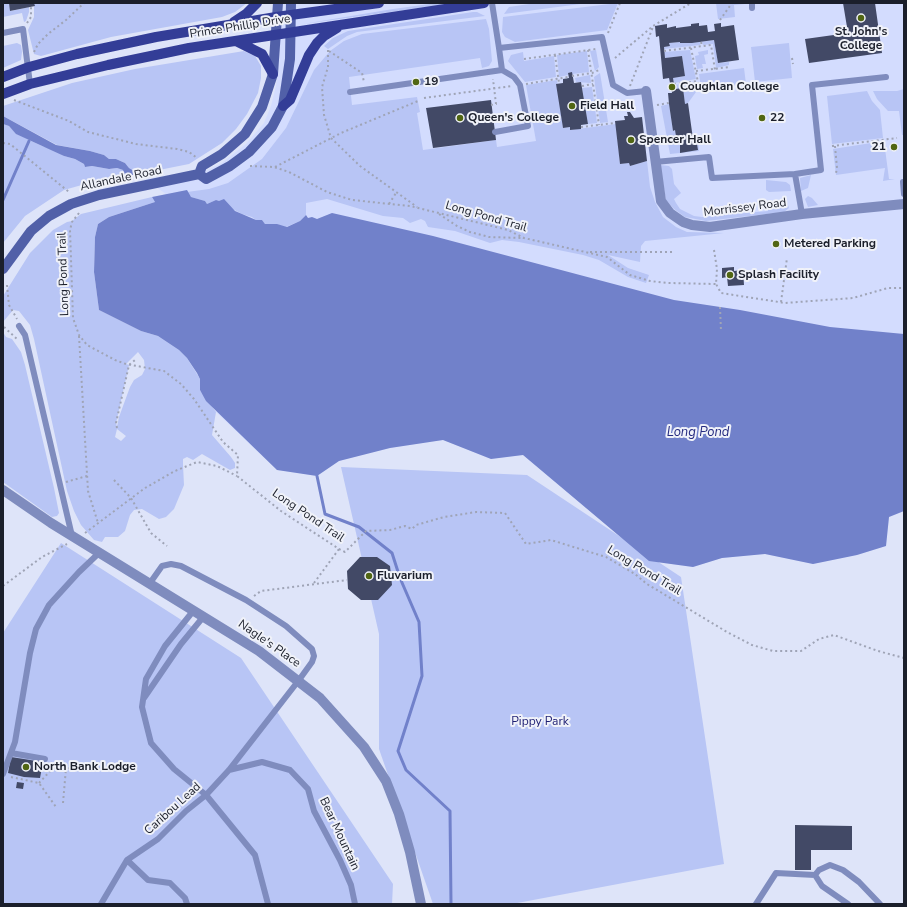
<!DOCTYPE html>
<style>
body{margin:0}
#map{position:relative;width:907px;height:907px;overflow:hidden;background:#dee4f9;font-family:"Nunito Sans",sans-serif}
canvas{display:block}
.frame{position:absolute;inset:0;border:4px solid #1b1f2b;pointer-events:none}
</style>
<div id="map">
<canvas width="907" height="907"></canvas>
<div class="frame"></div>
</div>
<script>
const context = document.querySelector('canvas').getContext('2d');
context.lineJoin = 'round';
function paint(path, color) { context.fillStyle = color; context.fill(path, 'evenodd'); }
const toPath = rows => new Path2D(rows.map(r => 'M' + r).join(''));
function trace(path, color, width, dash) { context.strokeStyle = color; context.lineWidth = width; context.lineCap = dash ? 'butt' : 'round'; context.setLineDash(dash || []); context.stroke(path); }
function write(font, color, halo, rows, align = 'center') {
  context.font = font + ' "Nunito Sans",sans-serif'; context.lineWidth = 4; context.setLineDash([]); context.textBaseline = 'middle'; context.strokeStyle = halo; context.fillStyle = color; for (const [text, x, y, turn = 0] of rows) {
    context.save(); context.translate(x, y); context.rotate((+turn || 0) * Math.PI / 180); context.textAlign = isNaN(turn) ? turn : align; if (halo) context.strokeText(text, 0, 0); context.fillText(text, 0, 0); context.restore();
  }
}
paint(toPath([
 [283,3,904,3,904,511,889,517,886,546,857,555,813,564,765,554,722,558,693,567,649,561,523,455,491,459,443,440,390,448,339,461,317,476,277,470,216,412,187,358,179,350,158,336,138,209,155,202,152,197,166,194,153,185,199,174,222,163,246,144,264,123,271,106,276,86]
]), '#d3dcfe');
paint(toPath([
 [3,3,9,3,11,11,29,7,29,12,26,21,24,22,22,13,3,17],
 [34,3,247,3,235,12,222,17,111,37,41,56,34,54,28,30,34,17],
 [437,3,455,3,303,24,393,9],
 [536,3,588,3,504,14,509,7],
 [618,3,607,30,515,42,505,37,502,32,503,17],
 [716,3,745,3,745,4,734,5,735,17,718,19],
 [473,12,477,12,485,16,357,32,347,36,328,49,324,46,333,38,348,31],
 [486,19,489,29,492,61,489,66,482,68,480,58,349,77,352,105,417,97,420,112,417,113,423,150,496,140,497,147,536,141,526,85,557,80,563,128,570,127,570,130,616,124,620,164,629,163,630,166,647,161,650,187,655,202,663,217,676,227,687,232,724,233,645,241,641,246,640,262,608,255,628,268,649,275,646,283,628,277,599,260,583,255,519,242,502,240,490,243,455,231,428,227,425,221,421,219,410,223,403,218,383,216,327,199,306,203,306,215,300,221,286,227,265,224,262,220,256,220,252,217,242,214,216,200,207,204,205,201,191,197,188,194,187,192,209,189,228,183,262,159,286,128,314,70,330,51,344,41,362,34],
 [714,40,718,63,729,62,729,65,716,68,713,44,703,45,702,42],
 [680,42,681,43,700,42,700,45,664,49,664,47,670,46,669,43],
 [17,43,21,45,22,52,21,60,3,68,3,46],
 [789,43,792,78,755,82,751,47],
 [596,50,599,67,595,71,590,51],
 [690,50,696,79,674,83,673,78,685,76,682,56,665,58,664,52],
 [708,50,708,54,704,55,706,64,702,64,703,68,697,69,695,56,699,55,698,52],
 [244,51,255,56,261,66,261,78,258,93,247,114,236,129,222,143,189,164,139,174,129,168,125,163,116,159,109,159,104,155,90,151,57,145,3,116,3,106,72,83,135,69],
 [587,51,589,72,572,74,568,73,568,75,559,77,557,55],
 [523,52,524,61,554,56,556,77,525,82,508,61,511,55],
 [744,68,746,84,705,90,701,88,699,74],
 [600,73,608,122,600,123,594,77],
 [590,75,591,83,576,82,575,78],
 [696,82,696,92,688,103,685,104,683,89,675,89,674,85],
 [592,87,597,123,588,124,582,88],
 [904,89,904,135,902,135,899,111,888,111,877,99,873,91,897,91],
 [867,91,872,101,880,110,883,138,832,144,827,96],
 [669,104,673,131,675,130,680,142,680,152,698,150,696,138,693,139,692,132,698,139,699,151,670,154,661,106],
 [3,124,9,126,17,134,42,146,50,148,64,156,75,159,84,164,85,167,92,166,109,169,117,168,123,170,125,176,103,179,64,190,25,216,3,243],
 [884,141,889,179,895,179,883,181,885,168,836,175,833,149],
 [660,165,669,166,672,169,674,184,681,193,674,199,676,203,680,209,694,216,702,217,768,211,769,201,785,200,787,202,789,208,784,212,706,221,685,217,674,209,666,200],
 [811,175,808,188,801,191,800,178],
 [766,180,786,182,790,185,791,191,769,192,766,190],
 [808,196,812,198,818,205,808,207,805,199],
 [152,197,155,202,109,217,98,224,95,237,94,272,99,310,141,331,158,336,179,350,187,358,200,379,200,390,216,412,212,435,231,457,235,463,235,468,230,470,202,454,193,460,187,457,183,459,183,465,184,485,174,509,166,517,159,519,142,509,134,510,130,515,125,531,118,537,105,537,102,542,94,540,81,525,74,511,67,491,34,339,30,325,19,311,13,310,3,322,3,296,30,253,53,230,67,222,72,221,81,214],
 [138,352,144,360,145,369,142,375,134,380,130,387,119,417,117,427,116,423,129,365,126,364],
 [117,429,126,436,121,441,115,437],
 [3,332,6,337,12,339,21,352,25,365,54,488,59,513,57,516,52,517,3,482],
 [341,467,527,475,681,577,724,864,512,904,433,904,379,749,379,634],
 [61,543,241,658,393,884,392,904,3,904,3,633]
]), '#b8c5f5');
paint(toPath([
 [3,116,56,145,90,151,104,155,109,159,116,159,125,163,129,168,139,174,125,176,123,170,117,168,109,169,92,166,85,167,84,164,75,159,64,156,16,134,9,126,3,124],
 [187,190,191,197,205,201,207,204,216,200,219,201,224,199,235,211,256,220,262,220,265,224,277,224,287,227,300,221,306,215,308,218,312,217,317,219,332,213,433,236,674,300,740,310,830,327,904,334,904,511,889,517,886,546,857,555,813,564,765,554,722,558,693,567,649,561,523,455,491,459,443,440,390,448,339,461,317,476,277,470,206,401,200,390,200,379,197,373,187,358,179,350,158,336,141,331,99,310,94,272,95,237,98,224,109,217,155,202,152,197]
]), '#7181ca');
trace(toPath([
 [3,200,29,141],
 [317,476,325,514,359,527,392,553,400,578,419,622,422,676,398,751,406,770,450,811,451,904]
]), '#7181ca', 3);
paint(toPath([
 [9,3,34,3,35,6,10,11],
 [843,3,875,3,882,53,809,63,805,39,848,33],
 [699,23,699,26,707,25,708,32,715,31,714,24,721,23,721,27,734,25,739,60,718,63,714,40,692,43,680,43,680,42,669,43,670,46,664,47,665,58,682,56,685,76,673,78,675,89,683,88,685,104,688,103,693,139,696,138,698,150,680,153,680,142,677,142,675,130,673,131,669,104,668,93,672,93,669,78,663,79,659,36,656,37,655,26,667,24,667,28,676,26,676,28,691,26,691,24],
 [572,72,574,83,581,82,588,124,581,125,581,129,570,130,570,127,563,128,556,84,563,83,563,79,569,78,568,73],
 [491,100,496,140,433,148,426,108],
 [627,112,630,112,634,118,642,117,647,161,630,166,629,163,620,164,615,121,625,120,624,116,628,116],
 [734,267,734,271,743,270,744,285,728,286,727,277,722,278,722,268],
 [360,557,377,557,390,566,392,585,378,600,361,600,348,589,347,571],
 [11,757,43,762,40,778,24,777,8,773],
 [17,782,24,783,23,789,16,788],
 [795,825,852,826,852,850,811,850,811,870,795,870]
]), '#424966');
trace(toPath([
 [720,20,732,3],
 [27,23,31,17,31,7],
 [608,33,620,3],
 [701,42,702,46],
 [691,48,700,92],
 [328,50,328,67,322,87,324,115,331,138,360,166,417,207],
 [588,50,599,125],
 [329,51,362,73,364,82],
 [664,51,711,45,715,70],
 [34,52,38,44,48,34,66,20,84,3],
 [555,55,559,83],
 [615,58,653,26,691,3],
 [792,58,793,64],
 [524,59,596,49],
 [696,71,730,67],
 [572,76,592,73,599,70],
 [526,84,568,77],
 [674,84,698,81],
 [582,86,593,84],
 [630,86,653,27],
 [424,98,512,86],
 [14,100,69,121,88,132,136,144,177,149,189,152,197,158],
 [491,105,496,104,493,79],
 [657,105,669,103],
 [581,127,615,123],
 [3,143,10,144,69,192],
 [832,146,897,138],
 [835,146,837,168,836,173],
 [250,166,274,167,289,172,327,192,352,200,410,206,508,230,524,238,607,257,630,275,650,281,668,283,716,284],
 [275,167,341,133,418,101],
 [389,204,396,193],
 [79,213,72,222,70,230,73,318,79,335,87,345,115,360,126,364,164,371,181,384,194,399,223,442,238,455,237,476,281,511,339,549,345,552,366,531,390,530,405,526,412,529,416,525,444,517,476,512,505,513,526,544,551,540,606,557,635,574,647,584,727,632,752,645,773,651,801,651,819,639,834,635,878,651,904,658],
 [439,214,457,226,470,232,489,237,523,238],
 [714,250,717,269,716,284,721,293,785,303,853,298,888,288,904,288],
 [590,252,674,252],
 [7,285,9,305,17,319],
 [781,302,787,258],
 [720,307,721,331],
 [4,327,17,339],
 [79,336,88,491,98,523],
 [117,428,116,423,129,365,135,360],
 [114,480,131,498,151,533,167,546],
 [66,482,87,476],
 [85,533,145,488,175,471,197,462,217,466,237,476],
 [314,583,339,549],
 [3,586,42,557,67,544],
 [254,596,261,591,347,580],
 [53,768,121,769,131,768,135,765],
 [11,777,39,783,56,807],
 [39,783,53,768,51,762],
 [63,803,66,768]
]), '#9fa4b6', 2, [2, 3]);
trace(toPath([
 [492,3,499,48,602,37,613,85,627,93,646,91],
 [752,3,752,8],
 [3,33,23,29,30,84],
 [350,92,502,70],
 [495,132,528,126,520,85,514,77,502,70,499,48],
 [655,162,709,157,712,178,795,174,821,170,812,85,886,77],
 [795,174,802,214],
 [903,182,904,194],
 [19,326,25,335,72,536],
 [194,610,165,646,146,679,142,707,151,743,174,769,206,795,255,855,268,904],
 [144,698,181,644,204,616],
 [11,753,45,759],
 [229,770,262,762,290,770,308,789,314,811,340,860,351,885,355,904],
 [3,774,15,742,30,653,36,629,49,605,79,572,100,552],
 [127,860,148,880,170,883,185,898,187,904],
 [101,904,127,860,158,839,186,811,206,795,229,770,299,680,312,662,314,656,312,649,286,626,246,600,181,566,171,564,162,566,150,583],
 [756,904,776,873,815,875],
 [848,904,822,886,815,875,819,870,830,865,843,870,859,882,880,904]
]), '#7f8cbe', 6);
trace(toPath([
 [646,91,661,201,670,213,683,222,692,225,710,227,802,214,904,204],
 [3,490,51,523,259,651,320,698,364,747,386,781,399,814,410,852,421,904]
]), '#7f8cbe', 10);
trace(toPath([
 [199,174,202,166,222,154,245,134,262,107,273,74,278,3],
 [3,269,31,231,49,216,71,204,99,195,199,174,206,179,230,166,249,152,272,127,283,106,290,59,291,3]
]), '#5160a8', 10);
trace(toPath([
 [234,22,246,14,257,3],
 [236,41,262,54,273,74],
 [3,77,29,67,77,54,156,37,276,17,379,3],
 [3,94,30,84,108,65,189,48,484,3],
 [283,106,290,100,309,55,317,43,324,36,337,28]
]), '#333d97', 10);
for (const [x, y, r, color] of [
 [861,18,4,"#516613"],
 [416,82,4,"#516613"],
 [672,87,4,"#516613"],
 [572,106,4,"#516613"],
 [460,118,4,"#516613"],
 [762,118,4,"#516613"],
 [631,140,4,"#516613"],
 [894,147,4,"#516613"],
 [776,244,4,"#516613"],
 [730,275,4,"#516613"],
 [369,576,4,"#516613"],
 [26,767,4,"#516613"]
]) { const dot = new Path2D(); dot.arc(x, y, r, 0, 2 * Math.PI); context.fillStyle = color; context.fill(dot); trace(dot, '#f0f2f9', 1.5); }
write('12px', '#1b1f2b', '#f0f2f9', [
 ["Prince Phillip Drive",240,27,-9],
 ["Allandale Road",121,179,-12],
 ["Morrissey Road",745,208,-7],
 ["Long Pond Trail",486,217,16],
 ["Long Pond Trail",64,274,-92],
 ["Long Pond Trail",308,516,34],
 ["Long Pond Trail",644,571,31],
 ["Nagle's Place",269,644,35],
 ["Caribou Lead",173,809,-42],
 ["Bear Mountain",339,834,65]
]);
write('bold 12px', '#1b1f2b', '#f0f2f9', [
 ["St. John's",861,32,"center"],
 ["College",861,46,"center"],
 ["19",424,82],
 ["Coughlan College",680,87],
 ["Field Hall",580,106],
 ["Queen's College",468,118],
 ["22",770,118],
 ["Spencer Hall",639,140],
 ["21",886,147,"right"],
 ["Metered Parking",784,244],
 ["Splash Facility",738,275],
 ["Fluvarium",377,576],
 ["North Bank Lodge",34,767]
], 'left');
write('12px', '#1c1d72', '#f0f2f9', [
 ["Pippy Park",540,722]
]);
write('italic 13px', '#262c81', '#f0f2f9', [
 ["Long Pond",698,433]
]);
</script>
